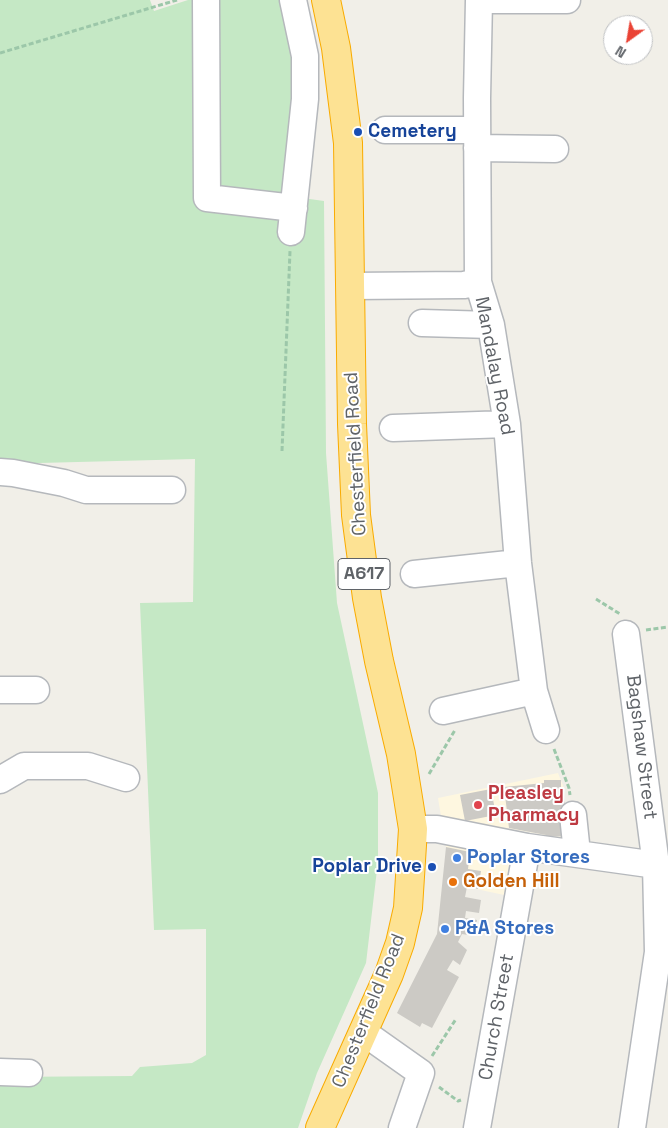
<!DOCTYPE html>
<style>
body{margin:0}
#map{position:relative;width:668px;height:1128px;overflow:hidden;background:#f1efe8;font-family:"Space Grotesk",sans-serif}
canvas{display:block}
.north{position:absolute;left:603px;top:15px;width:50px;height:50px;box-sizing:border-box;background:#fff;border:1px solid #bfc1c3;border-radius:50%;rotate:212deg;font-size:14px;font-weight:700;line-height:20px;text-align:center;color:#5f6368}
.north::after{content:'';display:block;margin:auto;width:18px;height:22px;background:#ea4335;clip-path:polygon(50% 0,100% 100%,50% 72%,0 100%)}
</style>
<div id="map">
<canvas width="668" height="1128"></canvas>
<div class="north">N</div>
</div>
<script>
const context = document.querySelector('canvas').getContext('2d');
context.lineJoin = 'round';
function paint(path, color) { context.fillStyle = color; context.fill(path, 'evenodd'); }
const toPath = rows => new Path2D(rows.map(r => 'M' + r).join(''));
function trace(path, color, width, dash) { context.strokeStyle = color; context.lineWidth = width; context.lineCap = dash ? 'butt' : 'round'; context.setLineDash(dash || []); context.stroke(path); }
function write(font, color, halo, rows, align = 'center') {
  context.font = font + ' "Space Grotesk",sans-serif'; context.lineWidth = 4; context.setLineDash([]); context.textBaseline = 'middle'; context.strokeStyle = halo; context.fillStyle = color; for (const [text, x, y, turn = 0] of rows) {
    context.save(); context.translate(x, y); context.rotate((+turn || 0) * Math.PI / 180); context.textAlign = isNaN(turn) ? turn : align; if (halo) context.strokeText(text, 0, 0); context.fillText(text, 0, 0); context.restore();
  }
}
paint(toPath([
 [558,773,564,788,567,836,546,837,546,835,501,827,510,858,504,895,467,887,446,847,438,798]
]), '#fef7e0');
paint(toPath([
 [0,0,150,0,154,11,188,0,285,0,300,58,288,196,324,201,326,453,337,603,378,793,378,861,366,963,317,1073,298,1128,0,1128,0,1077,132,1076,140,1067,192,1063,206,1055,206,929,154,930,140,603,193,602,195,459,0,464]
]), '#c5e8c5');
paint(toPath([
 [544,780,561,780,561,788,564,788,567,836,546,837,546,835,509,828,504,787,544,783],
 [491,789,496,815,465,821,460,795],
 [446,847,470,852,468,869,481,871,478,889,467,887,465,897,481,900,479,913,466,911,465,918,477,920,474,936,462,934,458,942,467,950,460,965,453,960,447,970,459,977,432,1028,422,1023,420,1027,397,1013,437,934]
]), '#cccac5');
const minor = toPath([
 [479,0,477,98,478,282,491,325,507,424,518,563,534,691,546,730],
 [479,0,567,0],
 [206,1,207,198,294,208],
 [385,130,477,130],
 [477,148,555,149],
 [291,232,305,99,305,56,293,0],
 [351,286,464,285,478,282],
 [422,323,491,325],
 [393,428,507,424],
 [0,472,13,473,64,483,86,490,172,490],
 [414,574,518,563],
 [626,634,656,865,658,952,632,1128],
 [0,690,36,690],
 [443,711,534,691],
 [0,780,24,766,88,766,126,778],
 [573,815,577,853],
 [413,829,437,829,527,847,656,865],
 [363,1032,421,1073,402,1128],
 [0,1072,29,1073],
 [477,1128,527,847]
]);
const highway = toPath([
 [320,1128,389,974,400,943,408,908,413,829,401,754,379,661,367,598,356,515,352,424,348,143,336,48,326,0]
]);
trace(minor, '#b5b8bc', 29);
trace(highway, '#f9ab00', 30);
trace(toPath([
 [0,53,177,0],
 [282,451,290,251],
 [596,599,620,614],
 [646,630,668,627],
 [554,749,569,788,570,795],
 [429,774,455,730],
 [432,1056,456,1019],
 [439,1087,458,1101,461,1100]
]), '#9cc7a9', 3, [5, 2.5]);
trace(minor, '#fff', 26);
trace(highway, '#fde293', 28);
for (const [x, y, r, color] of [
 [358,132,5,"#1a4fb4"],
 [478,805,5,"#e0444e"],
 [457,858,5,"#3f7fe0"],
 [432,867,5,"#1a4fb4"],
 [453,882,5,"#e8710a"],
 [445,929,5,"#3f7fe0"]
]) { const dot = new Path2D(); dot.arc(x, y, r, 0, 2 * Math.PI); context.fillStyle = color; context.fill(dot); trace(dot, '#fff', 2); }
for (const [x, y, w] of [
 [364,574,52]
]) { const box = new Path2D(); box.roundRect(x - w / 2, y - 15.5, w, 31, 4); context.fillStyle = '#fff'; context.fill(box); trace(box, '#5f6368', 1); }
write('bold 18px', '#5f6368', null, [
 ["A617",364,574]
]);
write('bold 19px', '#164399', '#fff', [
 ["Cemetery",368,132],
 ["Poplar Drive",422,867,"right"]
], 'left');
write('19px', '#5f6368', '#fff', [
 ["Mandalay Road",494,366,79],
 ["Chesterfield Road",356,454,-93],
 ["Bagshaw Street",641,747,83],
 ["Chesterfield Road",369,1011,-68],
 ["Church Street",497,1017,-80]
]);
write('bold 19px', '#be3a42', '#fff', [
 ["Pleasley",488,794],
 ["Pharmacy",488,816]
], 'left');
write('bold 19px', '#366cbe', '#fff', [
 ["Poplar Stores",467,858],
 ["P&A Stores",455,929]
], 'left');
write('bold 19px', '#c56008', '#fff', [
 ["Golden Hill",463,882]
], 'left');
</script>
